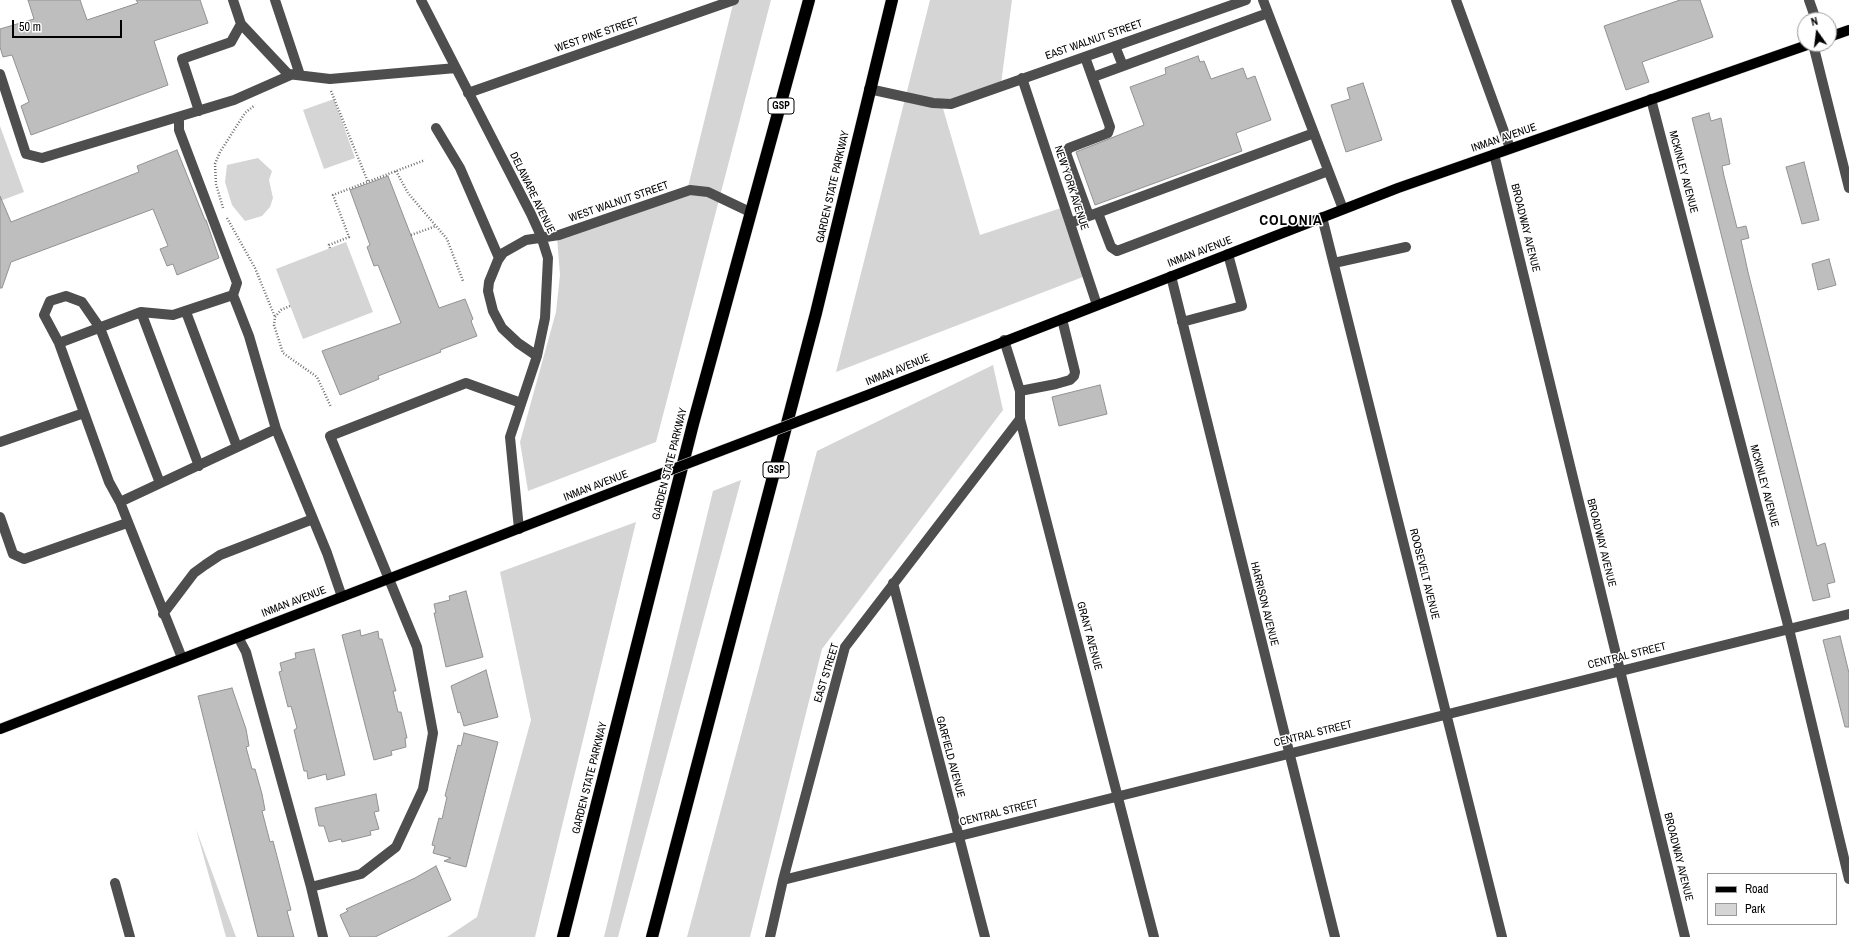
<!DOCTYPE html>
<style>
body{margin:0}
#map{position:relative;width:1849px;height:937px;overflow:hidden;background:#fff;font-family:"Archivo Narrow",sans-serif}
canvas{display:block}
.legend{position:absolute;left:1707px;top:873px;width:130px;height:52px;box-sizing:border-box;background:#fff;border:1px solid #999;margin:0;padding:5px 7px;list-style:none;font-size:12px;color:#000}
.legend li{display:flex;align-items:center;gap:8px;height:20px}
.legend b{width:20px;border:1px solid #999}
.north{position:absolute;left:1797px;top:12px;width:40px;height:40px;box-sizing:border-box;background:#fff;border:1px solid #999;border-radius:50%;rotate:346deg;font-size:11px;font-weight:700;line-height:16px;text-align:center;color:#000}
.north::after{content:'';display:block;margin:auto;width:14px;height:18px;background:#000;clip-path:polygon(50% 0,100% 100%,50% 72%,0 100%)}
.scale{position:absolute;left:12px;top:20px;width:110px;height:18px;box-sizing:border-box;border:2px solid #000;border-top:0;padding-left:5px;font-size:12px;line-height:14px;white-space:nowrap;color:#000;-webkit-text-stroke:3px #fff;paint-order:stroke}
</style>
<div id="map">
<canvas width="1849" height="937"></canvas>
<ul class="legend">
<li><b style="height:5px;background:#000"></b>Road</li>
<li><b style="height:11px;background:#d5d5d5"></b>Park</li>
</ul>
<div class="north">N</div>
<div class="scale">50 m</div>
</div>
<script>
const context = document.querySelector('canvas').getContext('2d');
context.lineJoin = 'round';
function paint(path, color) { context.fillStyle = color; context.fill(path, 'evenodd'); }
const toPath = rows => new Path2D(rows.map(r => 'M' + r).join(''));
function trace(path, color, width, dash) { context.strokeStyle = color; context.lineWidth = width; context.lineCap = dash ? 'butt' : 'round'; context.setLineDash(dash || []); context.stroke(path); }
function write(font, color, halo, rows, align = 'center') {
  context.font = font + ' "Archivo Narrow",sans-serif'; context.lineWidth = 3; context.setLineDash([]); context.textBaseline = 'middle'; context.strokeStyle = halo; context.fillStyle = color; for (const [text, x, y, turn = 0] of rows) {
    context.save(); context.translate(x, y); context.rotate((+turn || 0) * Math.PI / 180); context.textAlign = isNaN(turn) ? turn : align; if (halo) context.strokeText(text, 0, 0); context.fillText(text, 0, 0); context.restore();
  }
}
paint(toPath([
 [734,0,771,0,656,442,528,491,520,442,556,312,560,275,557,237,686,195],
 [930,0,1012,0,1001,84,942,105,980,235,1064,207,1088,275,836,372],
 [334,99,355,158,324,169,303,110],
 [0,126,24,192,0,201],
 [258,158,272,171,269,180,273,198,270,207,262,216,245,221,232,205,225,182,227,165],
 [346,242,373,312,303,339,276,269],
 [993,365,1003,410,822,649,750,937,687,937,817,451],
 [741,480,618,937,604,937,713,491],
 [636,522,535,937,447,937,477,917,531,720,500,572],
 [196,829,236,937,226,937]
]), '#d5d5d5');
const building = toPath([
 [28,0,80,0,87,20,138,3,136,0,200,0,208,23,154,41,168,85,31,135,21,106,29,102,12,55,3,57,0,47,0,29,34,19,28,0],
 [1680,0,1700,0,1713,37,1642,62,1649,82,1626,90,1604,26,1680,0],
 [1198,56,1200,62,1204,61,1211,79,1243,68,1247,79,1255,76,1271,120,1236,133,1242,151,1095,205,1076,152,1144,125,1130,87,1166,74,1165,68,1198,56],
 [1363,83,1382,140,1346,152,1331,105,1350,99,1347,88,1363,83],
 [1709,113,1711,121,1721,118,1730,164,1722,166,1724,176,1737,228,1746,226,1749,238,1741,240,1748,272,1817,546,1825,543,1835,582,1827,584,1830,597,1813,601,1692,118,1709,113],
 [177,150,205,220,206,220,219,258,177,275,173,264,167,266,160,249,168,246,153,209,11,262,2,288,0,288,0,196,11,222,139,172,137,166,177,150],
 [1804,162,1819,220,1802,224,1786,167,1804,162],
 [388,176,439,308,465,299,473,319,471,321,477,336,440,350,441,352,378,376,379,379,340,395,322,351,401,323,378,265,374,266,367,247,370,245,350,190,388,176],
 [1829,259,1836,285,1818,290,1812,264,1829,259],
 [1100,385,1107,414,1059,426,1052,397,1100,385],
 [466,591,483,657,446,667,434,613,436,613,434,604,450,600,449,596,466,591],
 [360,630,361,636,378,631,379,639,382,639,396,691,393,691,398,712,401,712,407,738,405,738,406,747,391,751,392,755,374,760,342,635,360,630],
 [1840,636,1849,673,1849,727,1845,727,1823,640,1840,636],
 [314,649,345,775,327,780,326,774,308,779,307,771,304,771,294,730,297,728,291,706,288,707,279,672,282,671,280,663,296,658,295,653,314,649],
 [486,670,498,717,464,726,460,712,458,713,451,686,486,670],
 [232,688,246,729,249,746,246,747,252,769,255,769,262,794,265,810,262,811,268,834,270,842,273,841,291,910,287,911,294,937,258,937,198,696,232,688],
 [464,733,498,742,466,867,444,861,451,858,433,853,435,846,432,845,439,818,442,819,447,797,445,796,458,745,461,746,464,733],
 [376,794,379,811,374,812,379,829,370,831,371,835,342,842,341,839,329,842,324,826,319,826,315,808,376,794],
 [436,866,451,900,375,937,350,937,340,915,348,911,346,909,415,878,436,866]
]);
paint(building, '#bebebe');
trace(building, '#929292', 1);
const major = toPath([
 [1829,37,1849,30],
 [865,396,1398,188,1810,44],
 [0,729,626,487]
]);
const highway = toPath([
 [563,937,693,424,809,0],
 [652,937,816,313,892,0]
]);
trace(major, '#dbdbdb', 11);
trace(highway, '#dbdbdb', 13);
trace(toPath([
 [331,91,368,182],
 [396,171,408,193,447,239,463,281],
 [223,208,216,184,215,164,220,152,245,113,255,105],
 [227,218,255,268,275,317],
 [411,235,436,226],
 [330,248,329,245,349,237,333,195,425,160],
 [290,306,281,310,275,317,274,325,283,353,317,377,331,407]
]), '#707070', 2.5, [1, 2]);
trace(toPath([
 [233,0,241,24,288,74,330,79,456,68],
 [275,0,300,75],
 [421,0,531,214,541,236,548,258,545,318,537,356,510,437,519,529],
 [1263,0,1343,209],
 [1456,0,1510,148],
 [1809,0,1816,20],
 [1813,44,1849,188],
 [1115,46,1123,66],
 [1085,57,1110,127,1108,133,1069,148,1066,153,1089,216],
 [0,74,26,154,42,158,234,100,293,74],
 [1093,77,1268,13],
 [1022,78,1097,305],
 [869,89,933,103,951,104,1246,0],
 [468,93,734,0],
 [1651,99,1789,629,1849,879],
 [199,111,182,59,231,42,241,24],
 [179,117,179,130,237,283,233,295],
 [436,128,460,168,499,258],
 [1494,154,1685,937],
 [1098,213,1111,247,1117,251,1328,171],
 [1322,217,1502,937],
 [1070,223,1314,133],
 [1334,263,1406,247],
 [1171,276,1335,937],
 [141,312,199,466],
 [186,312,237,447],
 [1182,322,1242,306,1228,254],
 [1004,340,1020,391,1020,419,1154,937],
 [59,343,44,315,50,301,66,296,82,302,100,328,160,483],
 [537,356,518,343,502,328,493,311,488,291,489,282,498,260,503,253,526,240,559,235,690,190,708,192,750,212],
 [1020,391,1056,384,1070,380,1074,376,1075,372,1062,319],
 [0,442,84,413],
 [120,502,276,429],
 [0,517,13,554,24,559,127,523],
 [893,583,985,937],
 [163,614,194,573,205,565,220,555,313,519],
 [238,637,246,652,311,887,361,874,396,847,423,789,433,733,417,647,330,436,466,383,521,403],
 [182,658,120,502,109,482,59,343,141,312,173,315,233,295,249,336,276,429,327,553,342,597],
 [783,880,1849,614],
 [115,883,130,937],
 [311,887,323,937],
 [770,937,783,880,845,647,1020,419]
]), '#4e4e4e', 10);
trace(major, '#000', 10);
trace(highway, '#000', 12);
const majorBridge = toPath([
 [626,487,865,396]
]);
trace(majorBridge, '#dbdbdb', 11, []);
trace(majorBridge, '#000', 10);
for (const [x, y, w] of [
 [781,106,26],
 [776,470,26]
]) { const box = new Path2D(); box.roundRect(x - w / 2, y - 8, w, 16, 3); context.fillStyle = '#fff'; context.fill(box); trace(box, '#000', 1); }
write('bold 10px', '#000', null, [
 ["GSP",781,106],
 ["GSP",776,470]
]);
write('11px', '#000', '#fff', [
 ["WEST PINE STREET",597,35,-19],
 ["EAST WALNUT STREET",1094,40,-19],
 ["INMAN AVENUE",1504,138,-19],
 ["MCKINLEY AVENUE",1683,172,75],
 ["GARDEN STATE PARKWAY",833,187,-77],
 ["NEW YORK AVENUE",1071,188,72],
 ["DELAWARE AVENUE",532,193,64],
 ["WEST WALNUT STREET",619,202,-19],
 ["BROADWAY AVENUE",1525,228,76],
 ["INMAN AVENUE",1200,252,-21],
 ["INMAN AVENUE",898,370,-22],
 ["GARDEN STATE PARKWAY",670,464,-76],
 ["INMAN AVENUE",596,486,-21],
 ["MCKINLEY AVENUE",1764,486,75],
 ["BROADWAY AVENUE",1601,543,76],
 ["ROOSEVELT AVENUE",1424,574,76],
 ["INMAN AVENUE",294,602,-21],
 ["HARRISON AVENUE",1264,604,76],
 ["GRANT AVENUE",1089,636,75],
 ["CENTRAL STREET",1627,656,-14],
 ["EAST STREET",827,673,-73],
 ["CENTRAL STREET",1313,734,-14],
 ["GARFIELD AVENUE",950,757,75],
 ["GARDEN STATE PARKWAY",590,778,-76],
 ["CENTRAL STREET",999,813,-14],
 ["BROADWAY AVENUE",1678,857,76]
]);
context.letterSpacing = '1px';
write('bold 15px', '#000', '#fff', [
 ["COLONIA",1291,221]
]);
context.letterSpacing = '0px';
</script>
